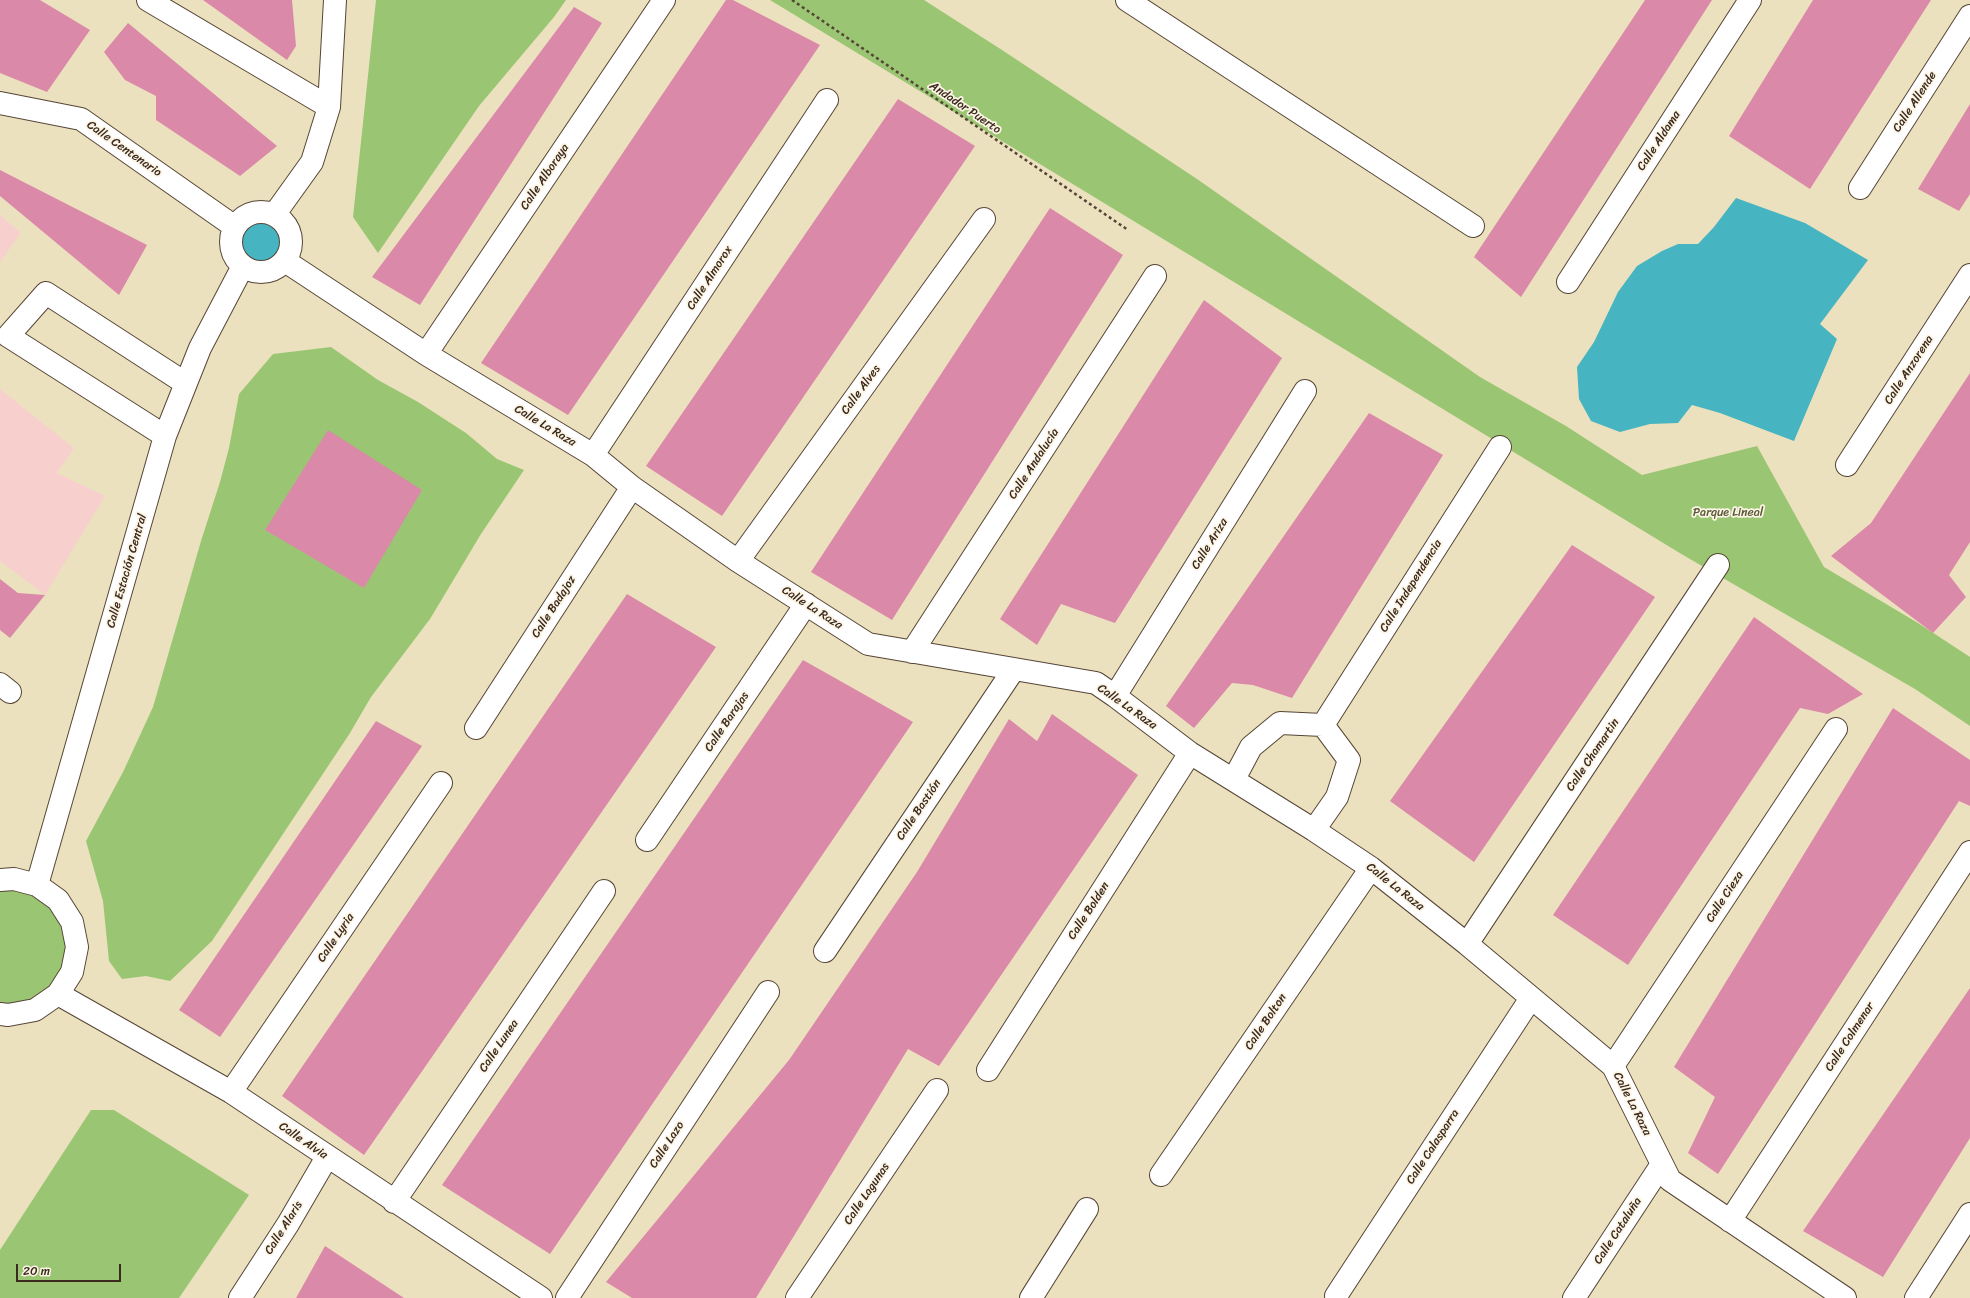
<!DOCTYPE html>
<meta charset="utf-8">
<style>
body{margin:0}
#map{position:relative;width:1970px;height:1298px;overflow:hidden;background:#ece1be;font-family:Sriracha,sans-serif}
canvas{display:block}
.scale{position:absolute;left:16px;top:1264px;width:105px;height:18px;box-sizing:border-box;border:2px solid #3b2a1e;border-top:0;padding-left:5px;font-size:12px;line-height:14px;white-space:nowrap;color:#3b2a1e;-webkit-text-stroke:3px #fcf5e5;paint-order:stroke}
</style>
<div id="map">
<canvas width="1970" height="1298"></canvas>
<div class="scale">20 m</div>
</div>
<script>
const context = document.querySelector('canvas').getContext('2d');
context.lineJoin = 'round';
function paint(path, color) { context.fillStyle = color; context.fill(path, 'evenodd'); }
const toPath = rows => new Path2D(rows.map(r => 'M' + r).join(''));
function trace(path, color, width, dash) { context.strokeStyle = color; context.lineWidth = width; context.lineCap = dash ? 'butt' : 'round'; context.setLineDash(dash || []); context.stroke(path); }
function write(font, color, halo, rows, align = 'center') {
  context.font = font + ' Sriracha,sans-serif'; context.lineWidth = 3.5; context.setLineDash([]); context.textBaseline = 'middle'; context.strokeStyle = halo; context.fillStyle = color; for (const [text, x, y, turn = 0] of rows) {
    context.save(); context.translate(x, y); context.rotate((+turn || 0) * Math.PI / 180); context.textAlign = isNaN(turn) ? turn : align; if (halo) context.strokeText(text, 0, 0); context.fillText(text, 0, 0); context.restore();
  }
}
paint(toPath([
 [0,215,21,233,0,262],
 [0,389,74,448,57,473,105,496,45,595,0,561]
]), '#f7d0ce');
paint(toPath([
 [376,0,566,0,554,17,479,106,378,253,353,217],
 [770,0,924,0,1002,50,1197,179,1480,377,1566,426,1642,475,1757,446,1824,567,1918,623,1970,657,1970,726,1915,689,1683,555],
 [331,347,378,380,418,402,466,433,497,459,524,470,481,534,430,619,371,697,350,733,212,941,170,981,146,976,122,979,109,961,103,901,86,841,123,772,153,707,201,541,220,482,229,448,239,394,273,354],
 [0,882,37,885,77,947,58,994,0,1014],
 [91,1110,114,1110,249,1195,179,1298,0,1298,0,1250]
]), '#9ac673');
paint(toPath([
 [1736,198,1805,223,1868,260,1820,324,1837,339,1794,441,1720,413,1692,405,1678,423,1650,424,1620,432,1591,421,1579,399,1577,367,1594,342,1618,292,1637,266,1662,251,1678,244,1698,244,1714,227],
 '232 242a29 29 0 1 1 58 0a29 29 0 1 1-58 0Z'
]), '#46b4c1');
paint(toPath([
 [0,0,40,0,90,30,47,92,0,73],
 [203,0,292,0,296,46,287,60],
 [726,0,733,0,820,45,568,415,481,363],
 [1645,0,1712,0,1521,297,1474,257],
 [1813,0,1931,0,1810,189,1729,136],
 [574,7,602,23,420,305,372,277],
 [128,23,277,146,240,176,156,120,156,96,125,80,104,52],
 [898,99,975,146,722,516,646,466],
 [1970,104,1970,194,1959,211,1918,189],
 [0,170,147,245,119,295,0,196],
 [1050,208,1123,255,892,620,811,572],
 [1204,300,1282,358,1115,623,1061,604,1037,645,1000,619],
 [1970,373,1970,542,1949,575,1966,597,1933,633,1831,556,1871,523],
 [1369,413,1443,455,1292,698,1253,685,1232,683,1194,728,1166,706],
 [328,430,422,490,364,588,265,530],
 [1572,545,1655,597,1474,862,1390,801],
 [0,579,18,593,45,595,10,638,0,630],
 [627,594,716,647,364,1155,282,1096],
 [1754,617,1863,694,1828,714,1800,708,1628,965,1553,915],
 [803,660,913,722,550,1254,442,1185],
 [1893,708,1970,760,1970,806,1959,801,1718,1174,1688,1153,1715,1097,1674,1067],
 [1052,714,1138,775,939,1066,908,1049,756,1298,632,1298,606,1282,789,1060,917,872,1009,719,1037,741],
 [376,721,422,746,220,1037,179,1010],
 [1970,988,1970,1138,1883,1277,1803,1231],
 [325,1246,404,1298,296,1298]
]), '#db89a8');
const minor = toPath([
 [148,0,329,107],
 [1127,0,1473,226],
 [0,103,81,119,235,227],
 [1860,188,1970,16],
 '231 242a30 30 0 1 1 60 0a30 30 0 1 1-60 0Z',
 [274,215,312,162,329,107,335,0],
 [285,261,426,354,593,455,632,487,738,561,868,644,1096,683,1115,696,1190,753,1314,830,1371,868,1467,944,1613,1066,1670,1180,1845,1298],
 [1568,282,1750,0],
 [426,354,664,0],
 [165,436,8,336,46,293,185,383],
 [593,455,827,100],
 [1847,465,1970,275],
 [738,561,984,219],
 [912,652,1155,276],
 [0,684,10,692],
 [1115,696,1305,391],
 [1323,725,1500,447],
 [476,728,632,487],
 [1234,779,1251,747,1280,723,1323,725,1349,760,1337,797,1314,830],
 [647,840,806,604],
 [0,880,14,879,37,885,58,900,72,922,77,947,72,972,58,994,35,1010,8,1015,0,1014],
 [37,885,165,436,200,348,243,266],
 [1467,944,1718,565],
 [825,951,1014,669],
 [58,994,231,1092,541,1298],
 [1613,1066,1836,729],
 [988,1070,1190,753],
 [231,1092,441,783],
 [1161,1175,1371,868],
 [394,1202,604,891],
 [1730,1221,1970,852],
 [1336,1296,1531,998],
 [240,1298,288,1224,327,1157],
 [567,1298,768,992],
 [797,1298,937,1090],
 [1031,1298,1087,1209],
 [1574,1298,1662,1164],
 [1916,1298,1970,1214]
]);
trace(minor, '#564536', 24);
trace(toPath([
 [792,0,1128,230]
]), '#564536', 2.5, [3, 3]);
trace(minor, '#fff', 22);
write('12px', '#3b2a1e', '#fcf5e5', [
 ["Calle Allende",1915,102,-57],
 ["Andador Puerto",965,108,34],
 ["Calle Aldama",1659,141,-57],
 ["Calle Centenario",124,149,35],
 ["Calle Alboraya",545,177,-56],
 ["Calle Almorox",710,278,-57],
 ["Calle Anzorena",1909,370,-57],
 ["Calle Alves",861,390,-54],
 ["Calle La Raza",545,426,31],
 ["Calle Andalucía",1034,464,-57],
 ["Calle Ariza",1210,544,-58],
 ["Calle Estación Central",127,571,-74],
 ["Calle Independencia",1411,586,-58],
 ["Calle Badajoz",554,607,-57],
 ["Calle La Raza",812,608,33],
 ["Calle La Raza",1127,707,35],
 ["Calle Barajas",727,722,-56],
 ["Calle Chamartin",1593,755,-56],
 ["Calle Bastión",919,810,-56],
 ["Calle La Raza",1395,887,38],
 ["Calle Cieza",1725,897,-57],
 ["Calle Bolden",1089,911,-57],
 ["Calle Lyria",336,938,-56],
 ["Calle Bolton",1266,1022,-56],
 ["Calle Colmenar",1850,1037,-57],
 ["Calle Lunea",499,1046,-56],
 ["Calle La Raza",1632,1104,63],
 ["Calle Alvia",303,1141,34],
 ["Calle Lazo",667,1145,-57],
 ["Calle Calasparra",1433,1147,-57],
 ["Calle Lagunas",867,1194,-56],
 ["Calle Alaris",284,1228,-58],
 ["Calle Cataluña",1618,1231,-57]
]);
write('12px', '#585938', '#fcf5e5', [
 ["Parque Lineal",1728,513]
]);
</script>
